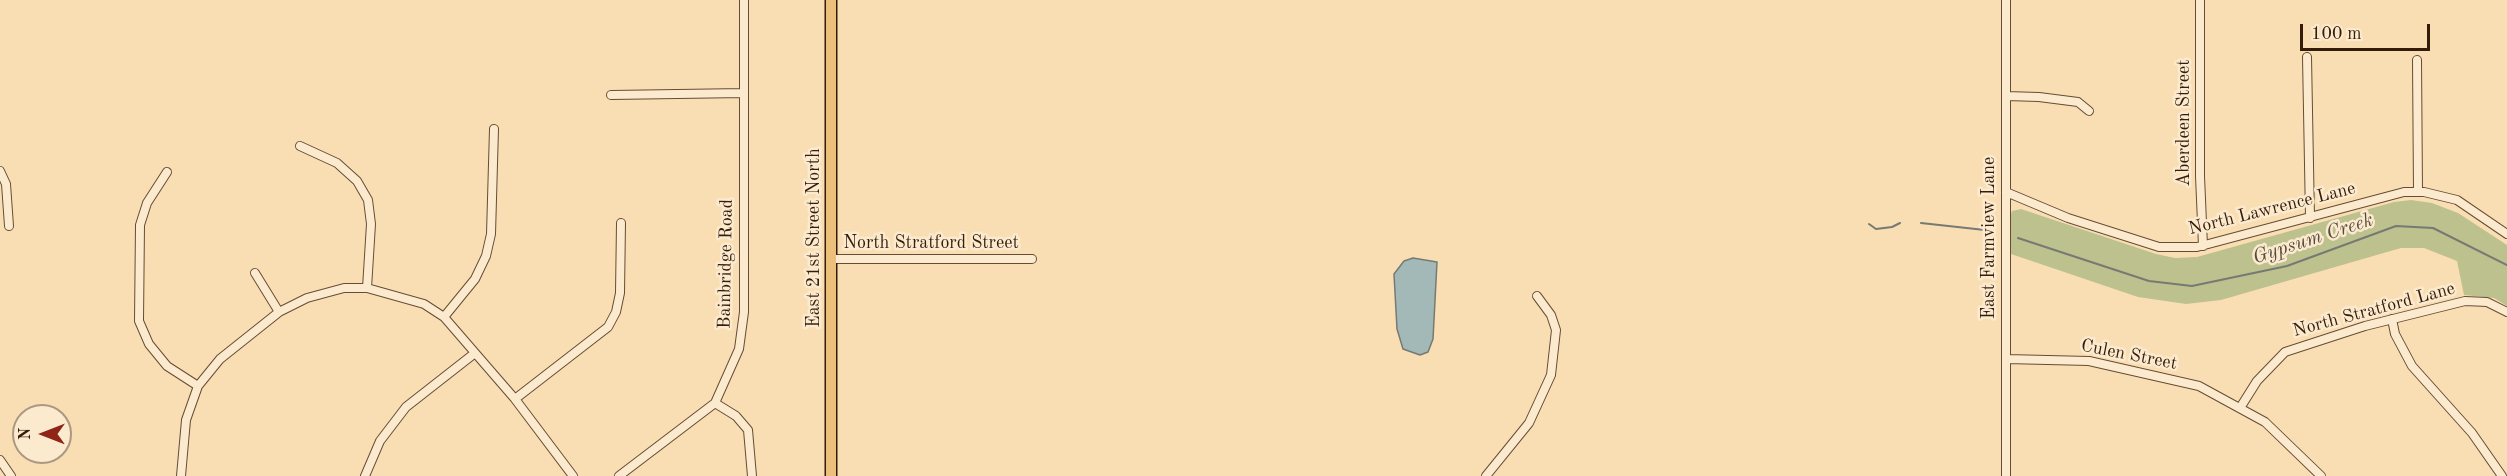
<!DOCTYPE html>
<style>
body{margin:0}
#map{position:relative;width:2507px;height:476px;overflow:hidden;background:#f9deb4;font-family:"Old Standard TT",serif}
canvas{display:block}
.north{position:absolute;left:12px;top:404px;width:60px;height:60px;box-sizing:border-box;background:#fbeace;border:2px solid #ac9780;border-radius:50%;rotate:270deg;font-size:16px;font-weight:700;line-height:24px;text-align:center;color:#351b0a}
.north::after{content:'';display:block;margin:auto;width:21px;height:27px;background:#8f2418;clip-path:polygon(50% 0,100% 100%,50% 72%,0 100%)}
.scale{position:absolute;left:2300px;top:24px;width:130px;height:27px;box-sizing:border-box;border:3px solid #351b0a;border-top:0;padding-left:8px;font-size:18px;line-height:21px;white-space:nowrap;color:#351b0a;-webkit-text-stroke:4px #fbeace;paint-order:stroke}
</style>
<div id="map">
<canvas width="2507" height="476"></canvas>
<div class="north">N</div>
<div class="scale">100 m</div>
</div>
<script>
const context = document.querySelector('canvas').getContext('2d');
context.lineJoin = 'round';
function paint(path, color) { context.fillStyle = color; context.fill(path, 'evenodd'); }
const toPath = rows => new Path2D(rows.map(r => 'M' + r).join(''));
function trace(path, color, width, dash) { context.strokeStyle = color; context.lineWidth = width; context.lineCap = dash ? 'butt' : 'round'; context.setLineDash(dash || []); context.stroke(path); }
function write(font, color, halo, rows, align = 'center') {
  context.font = font + ' "Old Standard TT",serif'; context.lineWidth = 5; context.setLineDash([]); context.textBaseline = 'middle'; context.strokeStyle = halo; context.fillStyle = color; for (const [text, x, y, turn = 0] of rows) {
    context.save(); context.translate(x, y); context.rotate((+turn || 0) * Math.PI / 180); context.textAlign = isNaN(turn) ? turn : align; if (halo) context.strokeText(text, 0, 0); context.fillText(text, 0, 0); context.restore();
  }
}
paint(toPath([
 [2411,200,2432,203,2458,213,2507,245,2507,306,2494,298,2464,295,2457,261,2424,248,2401,248,2221,300,2186,304,2138,297,2011,254,2010,217,2012,211,2021,209,2156,254,2175,258,2197,257,2394,202]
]), '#bdc18e');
const water = toPath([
 [1413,258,1437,262,1433,339,1428,352,1420,355,1403,349,1397,329,1394,274,1404,261,1413,258]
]);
paint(water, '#a2b9b8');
trace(water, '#767a72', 1.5);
trace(toPath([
 [1921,223,1994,231],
 [1869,224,1876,229,1892,227,1900,223],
 [2018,238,2149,281,2192,286,2287,266,2396,226,2433,228,2507,265]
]), '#767a72', 2);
const minor = toPath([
 [2200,0,2200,176,2203,246],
 [2307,57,2310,218],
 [2417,60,2418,192],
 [611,95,744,93],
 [2006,96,2039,97,2078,102,2089,111],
 [300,146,337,163,357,181,368,200,371,224,367,288],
 [0,171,6,184,9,226],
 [167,172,147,203,140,225,139,321,149,344,167,366,198,386],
 [2006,192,2068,218,2159,247,2197,247,2404,192,2424,192,2457,200,2507,234],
 [831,259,1032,259],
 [255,273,279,312],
 [444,317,475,279,486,256,491,234,494,129],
 [2392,319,2395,334,2412,366,2472,433,2502,476],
 [2006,359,2089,361,2199,386,2265,422,2321,476],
 [515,399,608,327,616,312,620,293,621,223],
 [715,403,736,416,748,430,752,476],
 [2240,408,2257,381,2285,352,2365,326,2465,301,2487,302,2507,312],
 [0,460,11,476],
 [181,476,186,420,198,386,220,359,279,312,307,298,344,288,367,288,424,304,444,317,515,399,573,476],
 [365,476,380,441,406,407,475,353],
 [619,476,715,403,739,349,744,312,744,0],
 [1486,476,1529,423,1551,375,1556,330,1551,315,1537,296],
 [2006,476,2006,0]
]);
const major = toPath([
 [831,0,831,476]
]);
trace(minor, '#664c34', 10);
trace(major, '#351b0a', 13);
trace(minor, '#fbeace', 8);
trace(major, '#ecbf7a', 10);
write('18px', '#351b0a', '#fbeace', [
 ["Aberdeen Street",2184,123,-90],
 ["North Lawrence Lane",2272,209,-14],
 ["East 21st Street North",814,238,-90],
 ["East Farmview Lane",1989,238,-90],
 ["North Stratford Street",931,243],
 ["Bainbridge Road",726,264,-89],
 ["North Stratford Lane",2374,310,-15],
 ["Culen Street",2129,355,11]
]);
write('italic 20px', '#564a3e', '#fbeace', [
 ["Gypsum Creek",2313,239,-18]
]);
</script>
